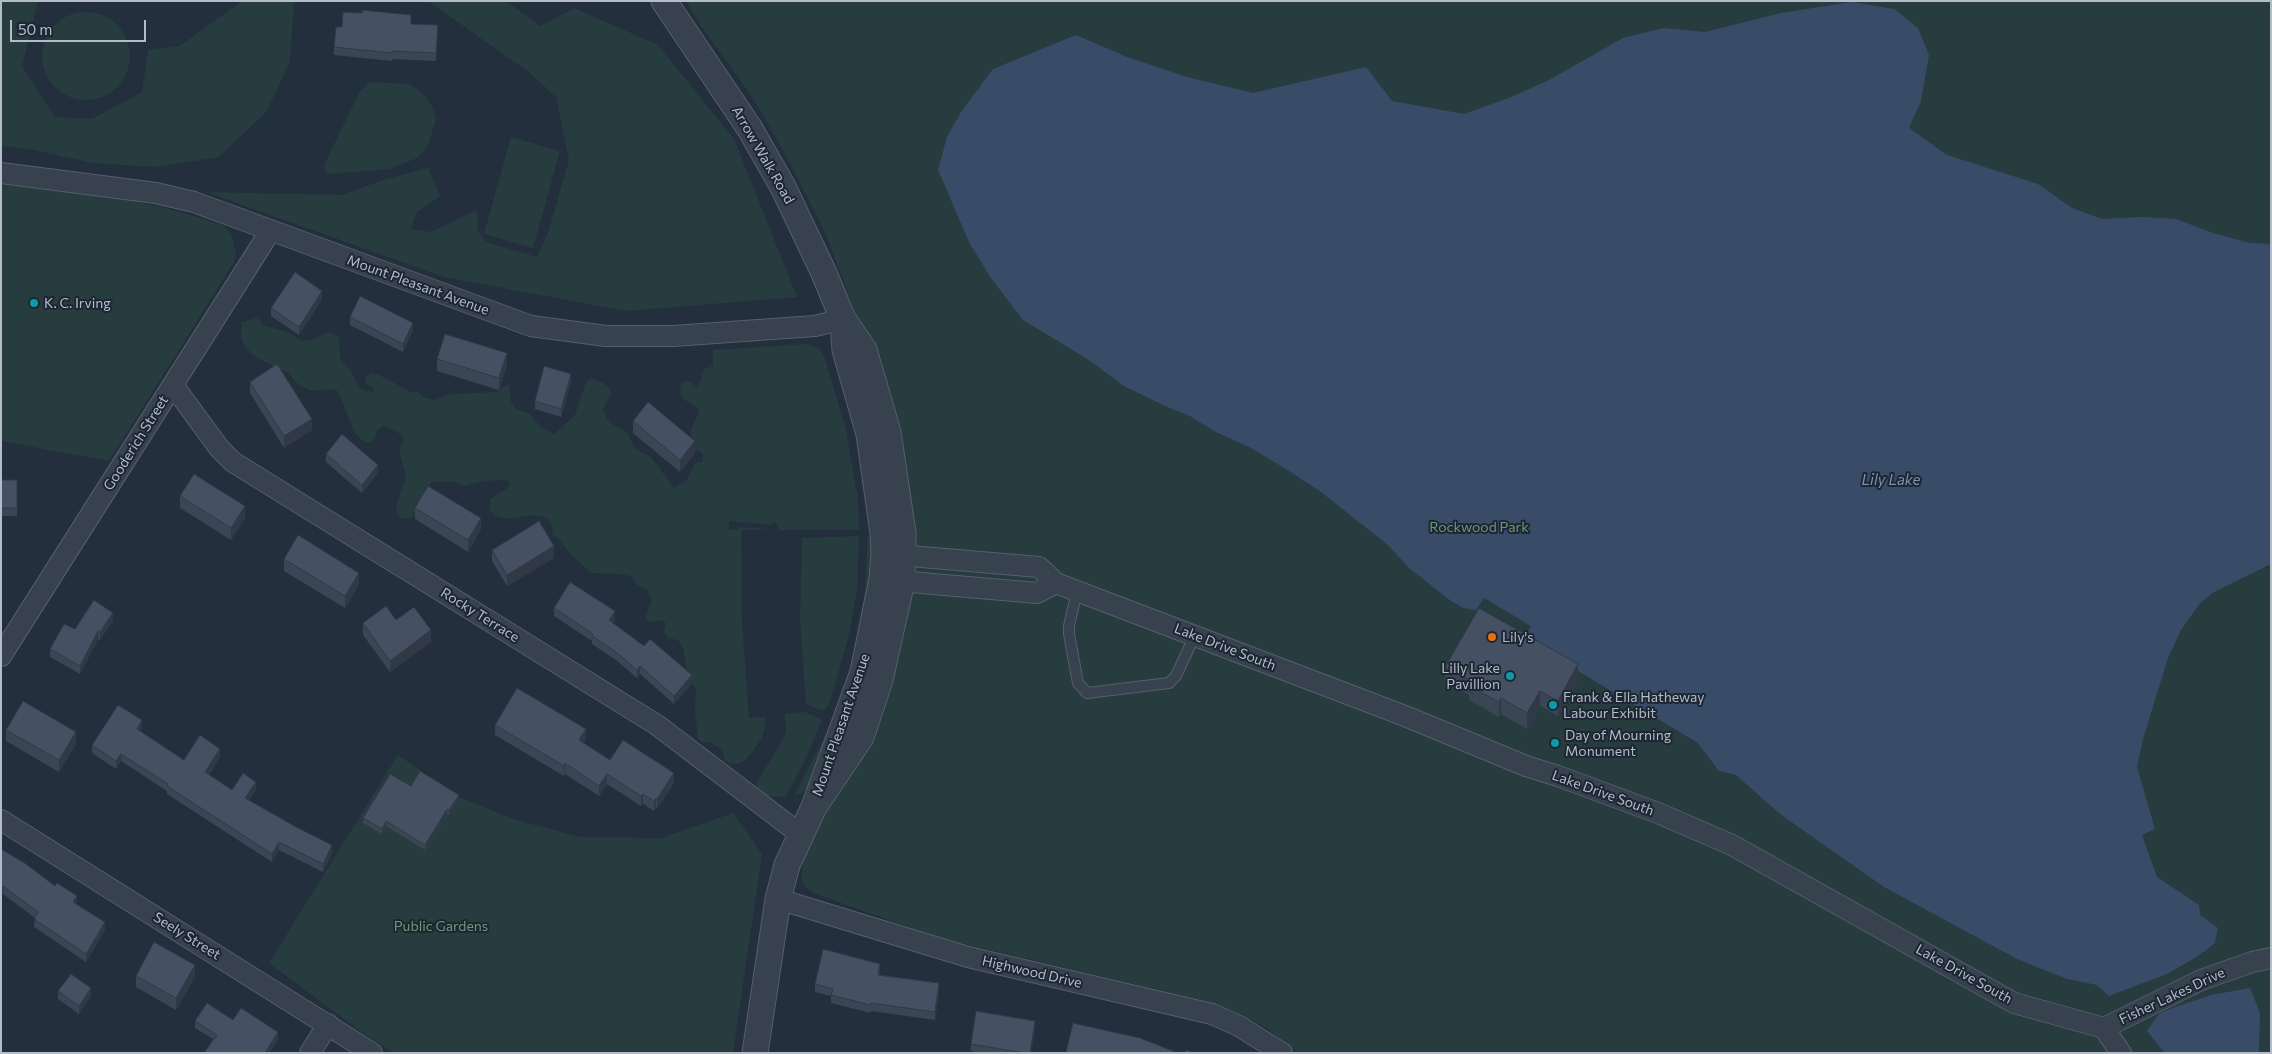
<!DOCTYPE html>
<style>
body{margin:0}
#map{position:relative;width:2272px;height:1054px;overflow:hidden;background:#242f3e;font-family:Commissioner,sans-serif}
canvas{display:block}
.frame{position:absolute;inset:0;border:2px solid #b4bcc9;pointer-events:none}
.scale{position:absolute;left:10px;top:20px;width:136px;height:22px;box-sizing:border-box;border:2px solid #b4bcc9;border-top:0;padding-left:6px;font-size:15px;line-height:18px;white-space:nowrap;color:#b4bcc9;-webkit-text-stroke:4px #1d2633;paint-order:stroke}
</style>
<div id="map">
<canvas width="2272" height="1054"></canvas>
<div class="frame"></div>
<div class="scale">50 m</div>
</div>
<script>
const context = document.querySelector('canvas').getContext('2d');
context.lineJoin = 'round';
function paint(path, color) { context.fillStyle = color; context.fill(path, 'evenodd'); }
const toPath = rows => new Path2D(rows.map(r => 'M' + r).join(''));
function trace(path, color, width, dash) { context.strokeStyle = color; context.lineWidth = width; context.lineCap = dash ? 'butt' : 'round'; context.setLineDash(dash || []); context.stroke(path); }
function write(font, color, halo, rows, align = 'center') {
  context.font = font + ' Commissioner,sans-serif'; context.lineWidth = 4; context.setLineDash([]); context.textBaseline = 'middle'; context.strokeStyle = halo; context.fillStyle = color; for (const [text, x, y, turn = 0] of rows) {
    context.save(); context.translate(x, y); context.rotate((+turn || 0) * Math.PI / 180); context.textAlign = isNaN(turn) ? turn : align; if (halo) context.strokeText(text, 0, 0); context.fillText(text, 0, 0); context.restore();
  }
}
paint(toPath([
 [1,1,38,1,22,67,55,117,92,119,142,92,148,50,180,46,242,1,294,1,290,61,267,111,219,157,157,167,92,163,29,149,1,146],
 [428,1,506,1,540,26,574,8,658,45,734,139,797,297,626,311,444,277,206,192,342,195,383,180,428,168,440,196,416,213,411,229,431,232,477,210,478,230,486,242,537,257,548,233,569,160,556,97,530,73],
 [686,1,2271,1,2271,1053,1298,1053,1265,1027,1234,1011,1202,1000,939,938,813,893,805,886,801,879,803,862,809,845,854,764,869,731,877,369,825,232,785,154,753,98,701,26],
 '42 56a44 44 0 1 1 88 0a44 44 0 1 1-88 0Z',
 [370,82,410,84,425,96,432,106,436,119,428,145,417,158,390,169,330,174,324,170,325,163,360,91],
 [511,137,560,151,533,248,484,234],
 [1,184,133,201,174,210,222,225,232,235,236,254,234,262,109,461,1,441],
 [257,318,265,326,285,331,303,341,311,340,325,333,332,333,339,337,340,359,351,371,357,384,365,391,373,392,374,389,366,383,365,377,372,373,379,375,411,392,418,392,425,398,434,400,451,394,497,392,506,385,509,385,511,402,516,409,530,414,541,427,554,434,575,415,586,382,591,379,601,382,608,386,611,393,603,409,607,419,612,424,624,431,629,435,634,448,651,457,674,488,686,482,695,463,702,462,703,453,694,449,690,442,692,427,699,413,697,408,682,398,680,389,681,384,686,381,691,382,698,388,704,369,713,366,713,350,805,344,819,348,824,356,846,429,858,499,859,530,779,530,777,523,774,522,771,525,729,521,729,529,738,530,738,527,772,529,741,530,742,621,749,718,765,717,765,727,762,738,747,759,738,764,728,763,724,760,723,752,718,747,711,743,702,742,698,738,695,713,696,690,688,675,683,648,678,640,668,638,664,633,666,623,660,620,650,622,645,619,652,600,647,590,637,585,630,576,621,574,592,573,571,555,558,538,553,536,551,523,546,517,533,515,509,519,496,516,489,509,490,499,509,487,511,483,506,480,484,481,463,486,453,481,432,482,427,486,424,495,412,517,402,519,397,513,396,506,406,477,399,450,404,440,401,435,393,429,383,426,377,430,376,437,371,442,364,442,355,433,338,391,332,389,312,391,299,385,288,373,263,361,252,354,244,345,241,336,242,322],
 [859,536,857,590,849,635,830,702,826,709,821,710,806,704,800,618,802,538],
 [868,536,875,536,875,566,841,719,834,715,849,672,857,636,865,590],
 [806,712,822,720,807,756,786,797,765,796,758,790,756,783,782,742,786,731,785,714],
 [831,724,837,727,822,760,805,791,794,796],
 [398,755,459,797,513,819,580,837,661,838,733,813,762,854,733,1053,394,1053,356,1028,269,963]
]), '#263c3f');
paint(toPath([
 [1851,2,1894,9,1918,28,1929,55,1921,101,1909,128,1947,155,2038,184,2072,208,2102,219,2143,217,2176,219,2213,233,2250,243,2271,244,2271,564,2214,592,2200,603,2181,630,2168,658,2143,739,2137,767,2155,829,2142,835,2157,877,2199,905,2200,915,2218,928,2215,943,2198,956,2167,974,2109,996,2097,985,2067,979,2017,959,1884,887,1780,814,1736,775,1719,771,1698,743,1525,639,1531,626,1484,598,1476,610,1463,608,1451,601,1409,568,1388,545,1321,492,1286,469,1251,448,1214,431,1190,416,1165,406,1124,386,1089,360,1023,320,991,278,970,244,938,170,947,137,961,112,993,69,1076,35,1127,57,1187,77,1253,93,1366,67,1392,101,1464,114,1509,98,1549,80,1623,38,1664,28,1705,32,1781,13],
 [2250,988,2260,1013,2259,1053,2165,1053,2147,1031,2158,1015,2167,1010,2211,995]
]), '#394c67');
const service = toPath([
 [1077,591,1069,626,1069,634,1078,683,1087,693,1169,683,1176,676,1195,635]
]);
const minor = toPath([
 [1,173,156,193,194,202,531,326,606,336,673,336,815,326,843,319],
 [173,385,219,448,233,462,657,725,800,834],
 [887,580,1037,593,1056,583,1039,567,887,554],
 [1056,583,1405,716,1526,766,1558,776,1658,813,1732,845,2014,1003,2104,1028,2121,1053],
 [1,656,271,230],
 [1,820,372,1053],
 [778,899,968,957,1212,1014,1239,1026,1282,1053],
 [2104,1028,2201,980,2252,962,2271,958],
 [310,1053,328,1024]
]);
const tertiary = toPath([
 [664,1,750,129,783,187,823,271,843,319,864,350,888,432,903,533,902,581,880,680,861,737,814,807],
 [755,1053,778,899,787,865,814,807,863,672,882,579,884,553,883,533,869,434,845,350,843,322]
]);
trace(service, '#565f6c', 12);
trace(minor, '#565f6c', 22);
trace(tertiary, '#565f6c', 27);
trace(service, '#38414e', 10);
trace(minor, '#38414e', 20);
trace(tertiary, '#38414e', 25);
paint(toPath([
 [411,24,438,25,436,61,392,59,392,61,334,55,334,47],
 [322,299,299,335,271,316,271,308],
 [350,317,413,330,403,352,350,325],
 [437,359,507,365,499,390,437,371],
 [250,382,312,430,284,448,250,393],
 [571,382,561,417,535,409,535,401],
 [633,421,695,453,680,472,633,433],
 [326,454,378,473,362,493,326,462],
 [1,480,17,480,17,516,1,516],
 [180,496,245,518,231,540,180,508],
 [415,508,481,529,468,552,415,519],
 [492,550,554,558,507,586,492,561],
 [284,559,359,584,345,608,284,571],
 [554,608,615,619,613,623,692,683,674,704,640,674,637,678,616,660,592,644,592,641,554,616],
 [396,620,431,642,390,672,363,635,363,623],
 [113,621,100,640,98,639,80,674,50,657,50,649,75,629],
 [1445,667,1578,680,1558,716,1540,706,1527,729,1501,714,1499,717,1469,700,1469,695,1445,682],
 [495,725,586,739,583,743,610,760,674,783,657,809,656,808,654,811,643,804,641,806,607,784,599,796,565,774,564,776,495,735],
 [142,728,140,731,184,760,220,757,209,775,232,790,256,790,249,800,332,853,323,872,279,850,272,862,167,794,167,791,121,761,116,769,92,753,92,745],
 [6,730,76,744,59,772,6,741],
 [411,786,459,800,449,815,447,814,425,850,386,826,382,834,363,823,363,818],
 [1,849,77,904,105,930,86,962,34,927,35,918,3,894],
 [880,972,880,975,939,991,935,1020,871,1011,870,1013,831,1003,831,996,815,992,815,984],
 [136,976,195,977,176,1010,136,987],
 [58,991,91,996,79,1014,58,999],
 [233,1020,278,1039,269,1053,204,1053,213,1039,195,1028,195,1021],
 [1035,1029,1031,1053,978,1053,971,1051,971,1044]
]), '#3b4654');
paint(toPath([
 [322,291,322,299,299,335,299,327],
 [413,323,413,330,403,352,403,344],
 [507,353,507,365,499,390,499,378],
 [571,374,571,382,561,417,561,409],
 [312,419,312,430,284,448,284,436],
 [695,441,695,453,680,472,680,460],
 [378,465,378,473,362,493,362,485],
 [245,506,245,518,231,540,231,528],
 [481,518,481,529,468,552,468,540],
 [554,546,554,558,507,586,507,575],
 [359,573,359,584,345,608,345,596],
 [615,611,615,619,609,628,609,620],
 [113,613,113,621,100,640,100,632],
 [431,630,431,642,390,672,390,661],
 [98,631,98,639,80,674,80,666],
 [1578,664,1578,680,1558,716,1558,701],
 [640,666,640,674,637,678,637,670],
 [692,675,692,683,674,704,674,696],
 [1540,691,1540,706,1527,729,1527,713],
 [1501,698,1501,714,1499,717,1499,702],
 [142,720,142,728,137,737,137,729],
 [586,729,586,739,579,750,579,740],
 [76,732,76,744,59,772,59,760],
 [220,749,220,757,205,780,205,772],
 [121,754,121,761,116,769,116,761],
 [565,763,565,774,564,776,564,766],
 [674,773,674,783,657,809,657,799],
 [607,774,607,784,599,796,599,786],
 [256,782,256,790,245,806,245,798],
 [643,794,643,804,641,806,641,796],
 [459,795,459,800,449,815,449,810],
 [656,798,656,808,654,811,654,801],
 [447,809,447,814,425,850,425,845],
 [386,821,386,826,382,834,382,829],
 [279,842,279,850,272,862,272,854],
 [332,845,332,853,323,872,323,864],
 [3,886,3,894,1,897,1,889],
 [77,896,77,904,73,910,73,902],
 [105,922,105,930,86,962,86,954],
 [880,964,880,972,878,983,878,975],
 [195,965,195,977,176,1010,176,998],
 [939,983,939,991,935,1020,935,1012],
 [91,988,91,996,79,1014,79,1006],
 [1035,1021,1035,1029,1031,1053,1030,1053],
 [278,1032,278,1039,269,1053,265,1053]
]), '#303945');
const building = toPath([
 [362,10,411,15,411,24,438,25,436,53,392,51,392,53,334,47,336,27,342,27,343,12,362,13,362,10],
 [295,272,322,291,299,327,271,308,295,272],
 [360,296,413,323,403,344,350,317,360,296],
 [445,334,507,353,499,378,437,359,445,334],
 [277,364,312,419,284,436,250,382,277,364],
 [544,366,571,374,561,409,535,401,544,366],
 [648,402,695,441,680,460,633,421,648,402],
 [342,434,378,465,362,485,326,454,342,434],
 [194,474,245,506,231,528,180,496,194,474],
 [1,480,17,480,17,508,1,508,1,480],
 [428,486,481,518,468,540,415,508,428,486],
 [539,521,554,546,507,575,492,550,539,521],
 [298,535,359,573,345,596,284,559,298,535],
 [570,582,615,611,609,620,644,646,650,639,692,675,674,696,640,666,637,670,616,652,592,636,593,634,554,608,570,582],
 [94,600,113,613,100,632,98,631,80,666,50,649,64,624,75,629,94,600],
 [386,606,396,620,414,607,431,630,390,661,363,623,386,606],
 [1479,608,1578,664,1558,701,1540,691,1527,713,1501,698,1499,702,1484,694,1469,685,1471,681,1445,667,1479,608],
 [517,688,586,729,579,740,610,760,623,740,674,773,657,799,656,798,654,801,643,794,641,796,607,774,599,786,565,763,564,766,495,725,517,688],
 [23,701,76,732,59,760,6,730,23,701],
 [118,705,142,720,137,729,184,760,200,735,220,749,205,772,232,790,243,773,256,782,245,798,298,828,332,845,323,864,279,842,272,854,167,786,168,784,121,754,116,761,92,745,118,705],
 [420,771,459,795,449,810,447,809,425,845,386,821,382,829,363,818,390,774,411,786,420,771],
 [1,849,26,864,55,886,57,883,77,896,73,902,105,922,86,954,34,919,38,912,3,886,1,889,1,849],
 [154,942,195,965,176,998,136,976,154,942],
 [823,949,880,964,878,975,939,983,935,1012,871,1003,870,1005,831,995,833,989,815,984,823,949],
 [71,974,91,988,79,1006,58,991,71,974],
 [207,1003,233,1020,241,1008,278,1032,265,1053,204,1053,217,1035,195,1021,207,1003],
 [976,1011,1035,1021,1030,1053,1025,1053,971,1044,976,1011],
 [1073,1023,1140,1038,1178,1053,1070,1053,1066,1052,1073,1023],
 [1186,1050,1194,1053,1185,1053,1186,1050]
]);
paint(building, '#455162');
trace(building, '#303945', 1);
for (const [x, y, r, color] of [
 [34,303,5,"#0f9aa8"],
 [1492,637,5,"#e8710a"],
 [1510,676,5,"#0f9aa8"],
 [1553,705,5,"#0f9aa8"],
 [1555,743,5,"#0f9aa8"]
]) { const dot = new Path2D(); dot.arc(x, y, r, 0, 2 * Math.PI); context.fillStyle = color; context.fill(dot); trace(dot, '#1d2633', 2); }
write('14px', '#b4bcc9', '#1d2633', [
 ["Arrow Walk Road",763,155,60],
 ["Mount Pleasant Avenue",418,285,20],
 ["Gooderich Street",136,443,-58],
 ["Rocky Terrace",480,615,32],
 ["Lake Drive South",1225,647,21],
 ["Mount Pleasant Avenue",841,725,-71],
 ["Lake Drive South",1603,793,20],
 ["Seely Street",187,936,32],
 ["Highwood Drive",1032,972,13],
 ["Lake Drive South",1964,974,29],
 ["Fisher Lakes Drive",2172,996,-25]
]);
write('14px', '#b4bcc9', '#1d2633', [
 ["K. C. Irving",44,303],
 ["Lily's",1502,637],
 ["Lilly Lake",1500,668,"right"],
 ["Pavillion",1500,684,"right"],
 ["Frank & Ella Hatheway",1563,697],
 ["Labour Exhibit",1563,713],
 ["Day of Mourning",1565,735],
 ["Monument",1565,751]
], 'left');
write('14px', '#6b9a76', '#1d2633', [
 ["Rockwood Park",1479,527],
 ["Public Gardens",441,926]
]);
write('italic 15px', '#7c92b1', '#1d2633', [
 ["Lily Lake",1891,480]
]);
</script>
